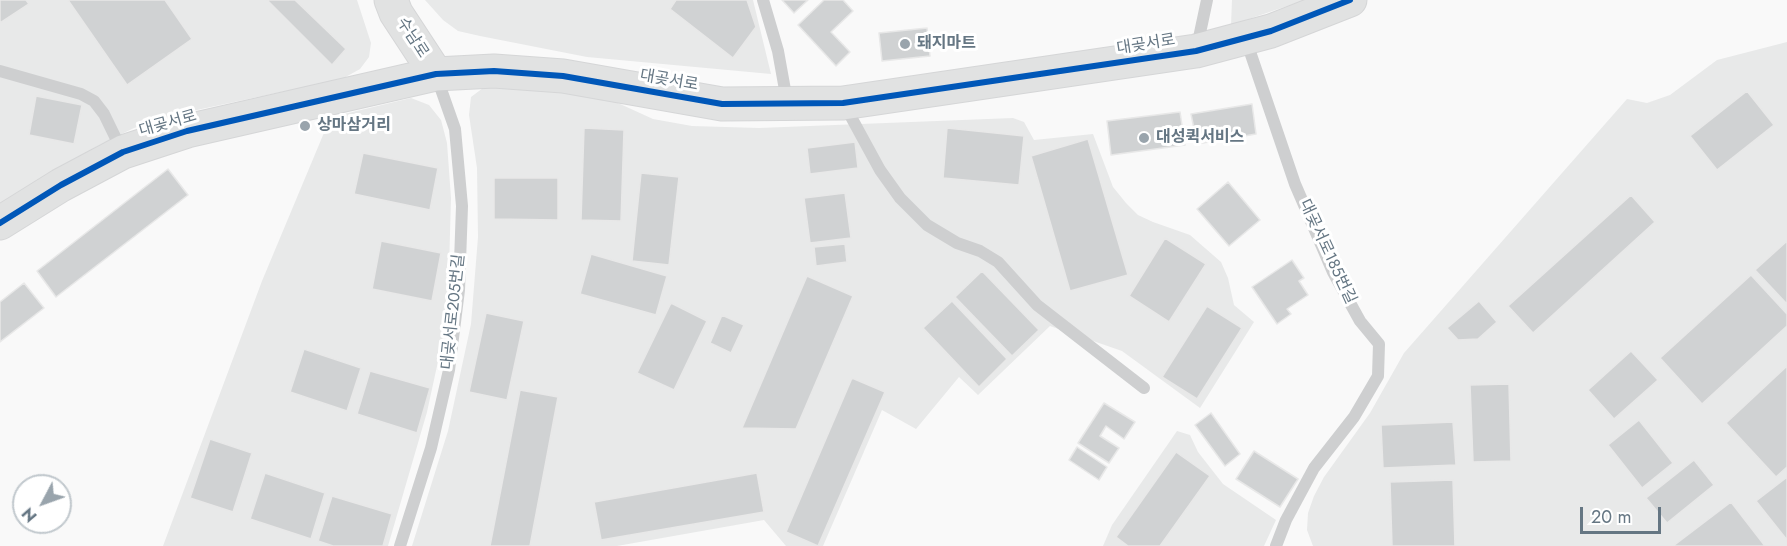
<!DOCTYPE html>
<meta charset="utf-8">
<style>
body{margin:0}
#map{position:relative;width:1787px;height:546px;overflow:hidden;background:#f9f9f9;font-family:Jost,sans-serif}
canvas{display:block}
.north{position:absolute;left:12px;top:474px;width:60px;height:60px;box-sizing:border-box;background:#fff;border:2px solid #c1c8cd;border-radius:50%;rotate:229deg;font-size:16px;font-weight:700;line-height:24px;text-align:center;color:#657683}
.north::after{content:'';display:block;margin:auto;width:21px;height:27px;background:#99a4ac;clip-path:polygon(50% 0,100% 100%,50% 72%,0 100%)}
.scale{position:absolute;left:1580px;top:507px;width:81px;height:27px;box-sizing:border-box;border:3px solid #657683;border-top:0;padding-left:8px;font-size:18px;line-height:21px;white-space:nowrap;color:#657683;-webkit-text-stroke:4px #fff;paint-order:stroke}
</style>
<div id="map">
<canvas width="1787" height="546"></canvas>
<div class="north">N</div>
<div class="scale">20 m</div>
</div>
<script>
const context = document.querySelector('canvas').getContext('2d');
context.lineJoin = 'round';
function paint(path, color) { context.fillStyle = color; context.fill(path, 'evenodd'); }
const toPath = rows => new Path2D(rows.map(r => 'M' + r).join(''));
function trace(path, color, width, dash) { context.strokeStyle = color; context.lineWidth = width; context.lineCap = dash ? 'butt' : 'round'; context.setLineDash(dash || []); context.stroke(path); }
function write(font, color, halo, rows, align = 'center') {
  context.font = font + ' Jost,"Noto Sans KR",sans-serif'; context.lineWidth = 6; context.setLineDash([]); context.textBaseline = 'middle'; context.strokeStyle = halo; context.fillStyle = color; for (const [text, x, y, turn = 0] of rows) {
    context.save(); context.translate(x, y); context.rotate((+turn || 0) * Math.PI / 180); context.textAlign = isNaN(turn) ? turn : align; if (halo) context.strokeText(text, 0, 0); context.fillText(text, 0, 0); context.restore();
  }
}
paint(toPath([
 [0,0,357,0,371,43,369,57,360,69,342,79,178,114,134,128,99,145,0,205],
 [425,0,753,0,771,74,587,57,480,36,458,31,443,20],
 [1232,0,1305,0,1231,25],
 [1787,42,1787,546,1313,546,1307,530,1308,513,1314,496,1324,477,1370,413,1404,353,1627,99,1647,103,1670,95,1717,60],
 [499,86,596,93,653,119,692,126,759,128,1013,118,1024,122,1034,140,1093,134,1113,187,1126,203,1138,215,1153,222,1190,235,1221,262,1228,278,1234,305,1254,322,1200,408,1122,351,1050,326,978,395,959,377,916,429,882,410,823,546,786,546,764,520,617,546,412,546,448,431,471,324,478,237,477,168,469,115,471,97,483,88],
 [411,98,429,105,441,120,447,143,451,198,449,268,442,343,427,412,388,546,163,546,262,281,326,128,340,115],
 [1177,431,1190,435,1198,452,1223,484,1276,520,1264,546,1103,546,1112,525]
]), '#e8e9e9');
const building = toPath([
 [0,0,26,0,29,4,0,23,0,0],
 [68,0,165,0,192,39,127,85,68,0],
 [267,0,295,0,346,49,332,65,267,0],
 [676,0,747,0,756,27,733,58,670,9,676,0],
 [782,0,808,0,794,13,782,0],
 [824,0,843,0,853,11,831,32,850,52,836,66,798,25,824,0],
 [927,28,930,56,882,61,879,33,927,28],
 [1747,91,1774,125,1717,170,1690,136,1747,91],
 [36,96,82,105,74,144,29,135,36,96],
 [1252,104,1256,134,1197,144,1191,114,1252,104],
 [1180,112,1185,145,1111,155,1107,121,1180,112],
 [584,128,624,130,621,221,581,220,584,128],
 [947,128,1024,136,1019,185,943,178,947,128],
 [1088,139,1128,275,1070,291,1031,156,1088,139],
 [855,142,858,168,810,174,807,148,855,142],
 [363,153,438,168,430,210,354,194,363,153],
 [168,169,188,195,56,297,37,271,168,169],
 [641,173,679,177,669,265,632,261,641,173],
 [494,178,558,178,558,220,494,219,494,178],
 [1228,182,1260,220,1229,246,1197,209,1228,182],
 [845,193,851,238,810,243,804,198,845,193],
 [1631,195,1655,222,1533,333,1508,306,1631,195],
 [1165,238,1206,264,1169,322,1129,296,1165,238],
 [381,241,441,253,432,301,372,289,381,241],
 [1787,241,1787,304,1755,270,1787,241],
 [845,244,847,262,816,266,814,247,845,244],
 [591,254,667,276,656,315,580,294,591,254],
 [1292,260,1304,278,1299,281,1308,295,1287,309,1291,314,1277,324,1252,287,1292,260],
 [982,271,1039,330,1012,356,955,297,982,271],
 [1751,275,1787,314,1787,326,1702,404,1660,358,1751,275],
 [807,276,853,296,796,429,742,428,807,276],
 [24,283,44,308,0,342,0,302,24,283],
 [952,301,1007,359,979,387,923,328,952,301],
 [1479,301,1497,322,1478,339,1458,340,1447,328,1479,301],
 [671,303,707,321,674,390,637,373,671,303],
 [1207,306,1242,328,1197,399,1162,377,1207,306],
 [486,313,524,321,507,400,469,392,486,313],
 [722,315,744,325,731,353,710,343,722,315],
 [304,349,361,368,347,411,290,392,304,349],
 [1631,351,1658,380,1614,419,1588,390,1631,351],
 [1787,366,1787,467,1776,477,1726,423,1787,366],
 [370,371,430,388,417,433,357,414,370,371],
 [852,378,885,392,818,546,786,532,852,378],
 [1509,384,1511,461,1473,462,1470,385,1509,384],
 [520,390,558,397,530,546,490,546,520,390],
 [1104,403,1135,422,1124,439,1106,426,1100,436,1119,448,1109,463,1078,443,1104,403],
 [1211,413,1240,454,1225,466,1195,425,1211,413],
 [1639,420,1673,463,1642,488,1608,445,1639,420],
 [1453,422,1456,465,1383,468,1381,425,1453,422],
 [210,439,252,453,233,512,190,498,210,439],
 [1077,447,1107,467,1099,480,1069,460,1077,447],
 [1254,451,1298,479,1280,507,1236,479,1254,451],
 [1176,452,1210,476,1160,546,1128,546,1116,537,1176,452],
 [1694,460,1714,485,1667,523,1646,498,1694,460],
 [265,473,325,493,311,539,250,519,265,473],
 [757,473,764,512,601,540,594,502,757,473],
 [1787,477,1787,540,1756,501,1787,477],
 [1453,480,1455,546,1392,546,1390,482,1453,480],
 [332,496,392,514,383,546,333,546,318,541,332,496],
 [1731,502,1765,546,1673,546,1731,502]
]);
paint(building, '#d0d2d3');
trace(building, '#e8e8e8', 1.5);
const secondary = toPath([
 [391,0,396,13,436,74],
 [0,223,61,185,123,152,187,131,436,74,494,71,563,76,722,104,843,103,1196,51,1271,31,1350,0]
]);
trace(secondary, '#d5d6d7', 35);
trace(toPath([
 [763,0,778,51,787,101],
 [1246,40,1295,184,1333,272,1360,321,1379,344,1378,376,1354,417,1314,468,1286,520,1276,546],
 [1197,47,1207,0],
 [0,71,81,94,94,101,104,114,122,151],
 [844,104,880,170,900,198,927,225,957,243,980,251,998,262,1037,305,1144,388],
 [400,546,431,448,449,370,459,290,462,206,455,129,436,75]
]), '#cecfd0', 12);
trace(secondary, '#e1e2e2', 33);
trace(toPath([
 [0,223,61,185,123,152,187,131,436,74,494,71,563,76,722,104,843,103,1196,51,1271,31,1350,0]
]), '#0057b8', 6);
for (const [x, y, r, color] of [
 [905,44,6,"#99a4ac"],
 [305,126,6,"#99a4ac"],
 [1144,138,6,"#99a4ac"]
]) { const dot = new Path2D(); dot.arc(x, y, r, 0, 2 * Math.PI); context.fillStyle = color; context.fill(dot); trace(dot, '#fff', 2); }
write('16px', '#657683', '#fff', [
 ["수남로",412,38,57],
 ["대곶서로",1146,45,-9],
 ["대곶서로",669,81,10],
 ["대곶서로",168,124,-16],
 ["대곶서로185번길",1327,252,65],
 ["대곶서로205번길",454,312,-84]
]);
write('bold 16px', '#657683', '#fff', [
 ["돼지마트",917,44],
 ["상마삼거리",317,126],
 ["대성퀵서비스",1156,138]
], 'left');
</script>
